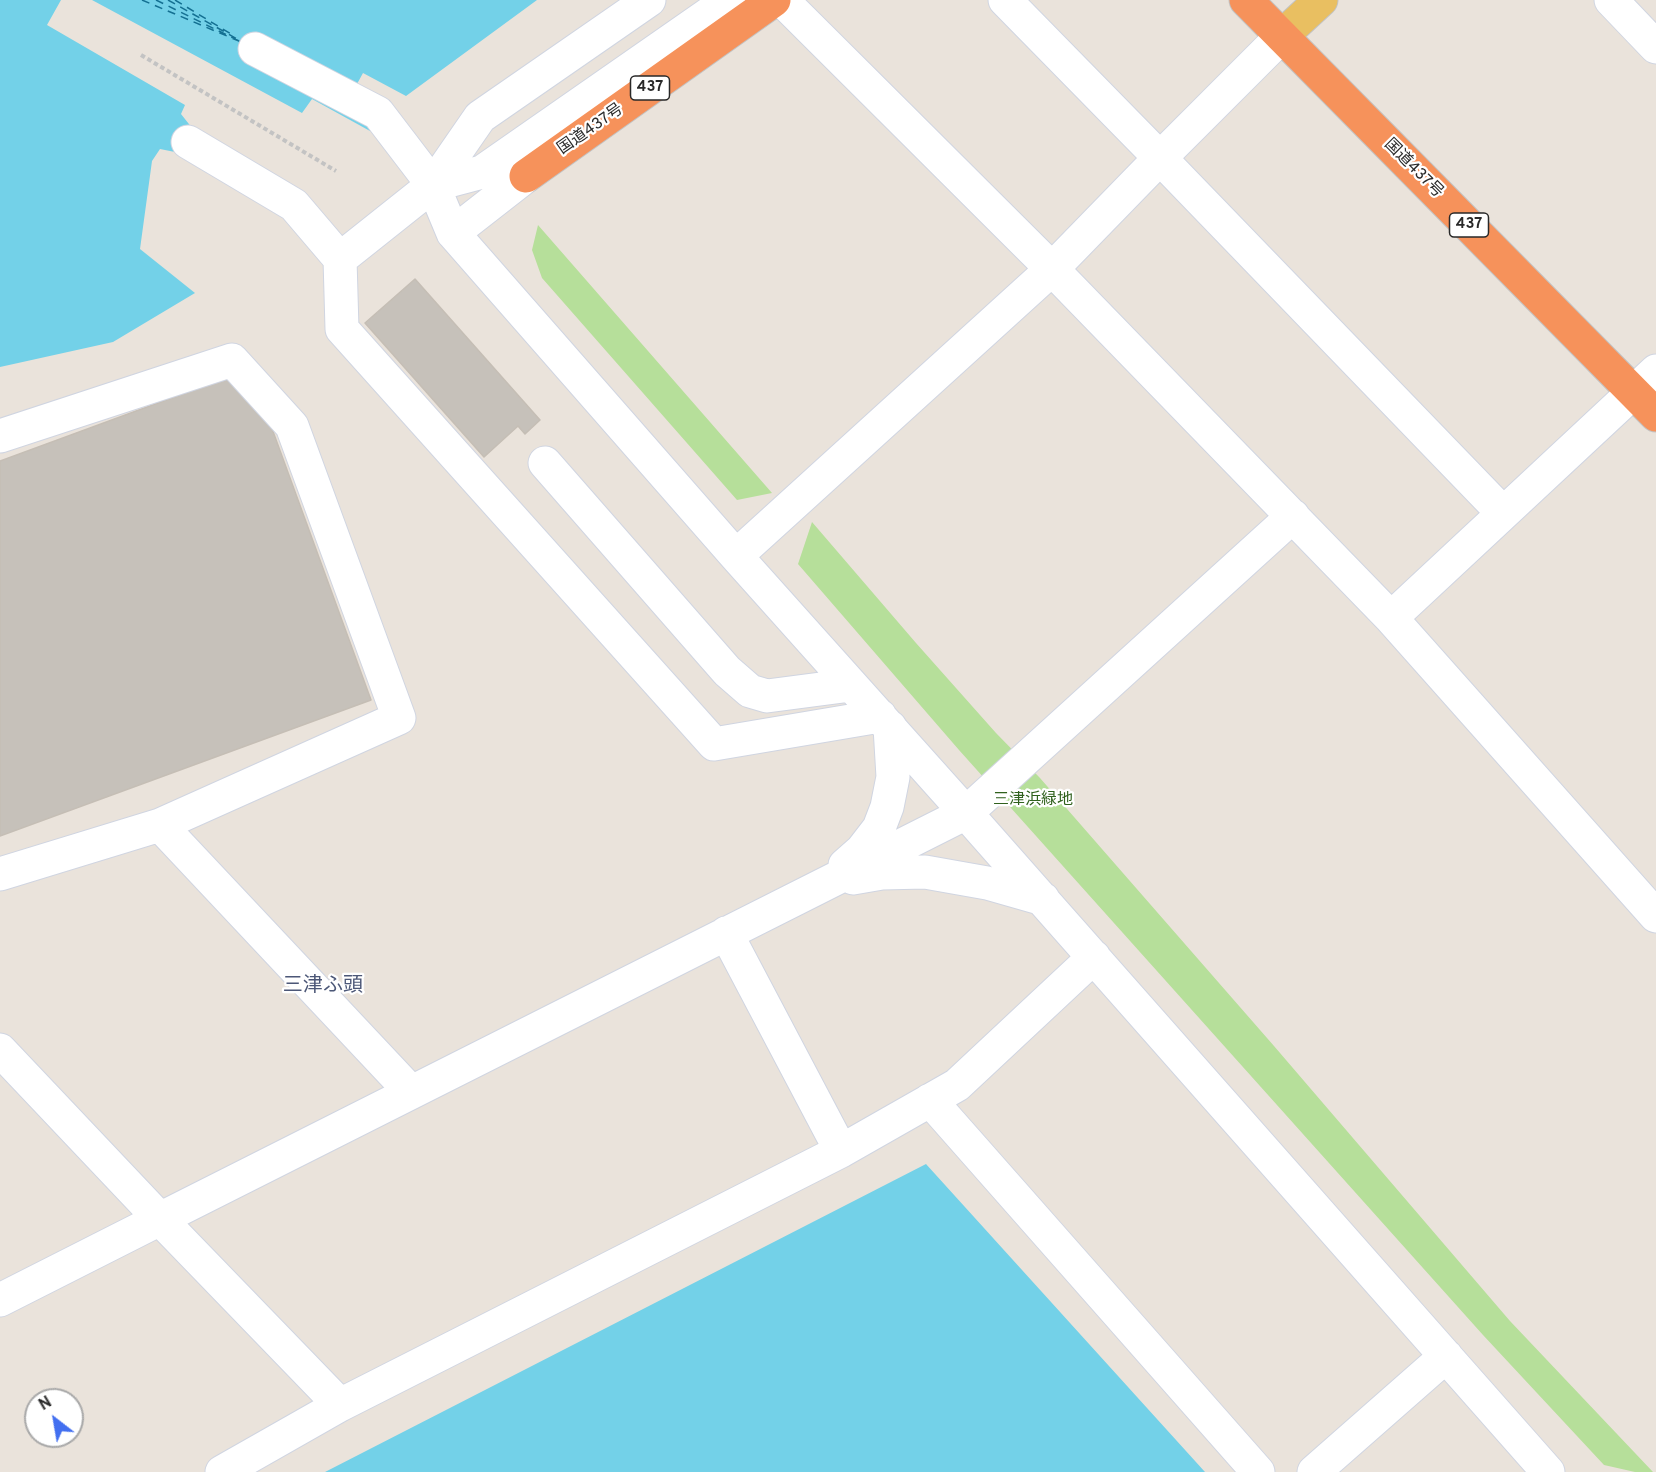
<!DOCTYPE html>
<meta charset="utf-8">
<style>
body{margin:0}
#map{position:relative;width:1656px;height:1472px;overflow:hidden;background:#eae3db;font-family:Overpass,sans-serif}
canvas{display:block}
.north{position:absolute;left:24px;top:1388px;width:60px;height:60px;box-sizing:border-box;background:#fff;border:2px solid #a9a9a9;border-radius:50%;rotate:329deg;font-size:16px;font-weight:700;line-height:24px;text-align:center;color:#292929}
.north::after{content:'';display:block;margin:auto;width:21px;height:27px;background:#426ff0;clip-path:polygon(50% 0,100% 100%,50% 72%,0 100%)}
</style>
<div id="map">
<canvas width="1656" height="1472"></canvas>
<div class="north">N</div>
</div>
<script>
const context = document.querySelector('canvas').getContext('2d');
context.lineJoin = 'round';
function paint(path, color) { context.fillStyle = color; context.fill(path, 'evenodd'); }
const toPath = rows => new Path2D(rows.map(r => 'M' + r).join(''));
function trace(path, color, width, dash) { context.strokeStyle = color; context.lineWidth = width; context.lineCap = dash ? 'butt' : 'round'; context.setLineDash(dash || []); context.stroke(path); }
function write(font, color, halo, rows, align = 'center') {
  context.font = font + ' Overpass,"Noto Sans JP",sans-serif'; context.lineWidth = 4.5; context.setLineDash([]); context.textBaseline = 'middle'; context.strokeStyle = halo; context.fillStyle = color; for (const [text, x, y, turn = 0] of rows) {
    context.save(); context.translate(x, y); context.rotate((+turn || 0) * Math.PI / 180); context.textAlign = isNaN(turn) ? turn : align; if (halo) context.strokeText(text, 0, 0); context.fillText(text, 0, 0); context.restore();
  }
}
paint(toPath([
 [538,225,772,493,737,500,542,278,532,250],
 [812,522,916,643,996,733,1040,778,1274,1046,1510,1321,1653,1472,1635,1472,1604,1465,1483,1335,959,750,798,564]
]), '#b6df9a');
paint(toPath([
 [0,0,61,0,47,25,185,105,181,114,196,133,185,154,160,149,152,161,140,249,195,293,113,342,0,367],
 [92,0,537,0,406,96,363,73,357,84,385,99,370,131,312,99,302,113],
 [926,1164,1205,1472,325,1472]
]), '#73d1e8');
trace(toPath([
 [142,0,241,42],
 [156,0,239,41],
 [168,0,239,40],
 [175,0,231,34]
]), '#147092', 1.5, [8, 6]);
const building = toPath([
 [415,279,540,420,525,434,518,426,484,457,365,323,415,279],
 [226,378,271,426,371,700,0,836,0,461,226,378]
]);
paint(building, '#c6c1ba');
trace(building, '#c5beb5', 1.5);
const minor = toPath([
 [649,0,480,117,433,185,453,233,736,556,966,813,1548,1472],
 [782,0,1052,269,1391,618,1656,916],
 [1005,0,1160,158,1503,513],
 [1611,0,1656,47],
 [255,49,378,113,433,185],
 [188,142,294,205,340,259,342,329,714,744,880,716],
 [453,233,526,176],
 [340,259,433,185,482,172,729,0],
 [0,436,232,360,292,426,399,718,160,825],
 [545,463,727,671,750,691,767,696,851,685],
 [736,556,1052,269,1160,158,1282,36],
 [1391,618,1656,371],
 [845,865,862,850,879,828,887,807,893,777,890,727],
 [0,874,160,825,411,1092],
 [853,878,882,873,925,872,987,883,1043,899],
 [0,1050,160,1219,966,813,1293,516],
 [930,1100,1258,1472],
 [841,1151,957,1085,1094,957],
 [0,1300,160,1219,340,1405,841,1151,726,933],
 [222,1472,340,1405],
 [1314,1472,1446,1356]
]);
const major = toPath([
 [1282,36,1321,0]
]);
const highway = toPath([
 [1246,0,1656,415],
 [526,176,774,0]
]);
trace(minor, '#d0d5e1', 35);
trace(major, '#c3c3c3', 35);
trace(highway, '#c3c3c3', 35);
trace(toPath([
 [141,55,336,171]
]), '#c3c3c3', 4, [4.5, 3]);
trace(minor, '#fff', 33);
trace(major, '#e9bf61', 33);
trace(highway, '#f6925b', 33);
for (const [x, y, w] of [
 [650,88,39],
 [1469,225,39]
]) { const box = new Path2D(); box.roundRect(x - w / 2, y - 12, w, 24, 4.5); context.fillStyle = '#fff'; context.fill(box); trace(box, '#292929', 1.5); }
write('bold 15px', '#292929', null, [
 ["437",650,88],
 ["437",1469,225]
]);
write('16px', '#292929', '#fff', [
 ["国道437号",591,130,-35],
 ["国道437号",1413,169,45]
]);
write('16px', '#30611d', '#fff', [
 ["三津浜緑地",1033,801]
]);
write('20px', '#4c5777', '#fff', [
 ["三津ふ頭",323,987]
]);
</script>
